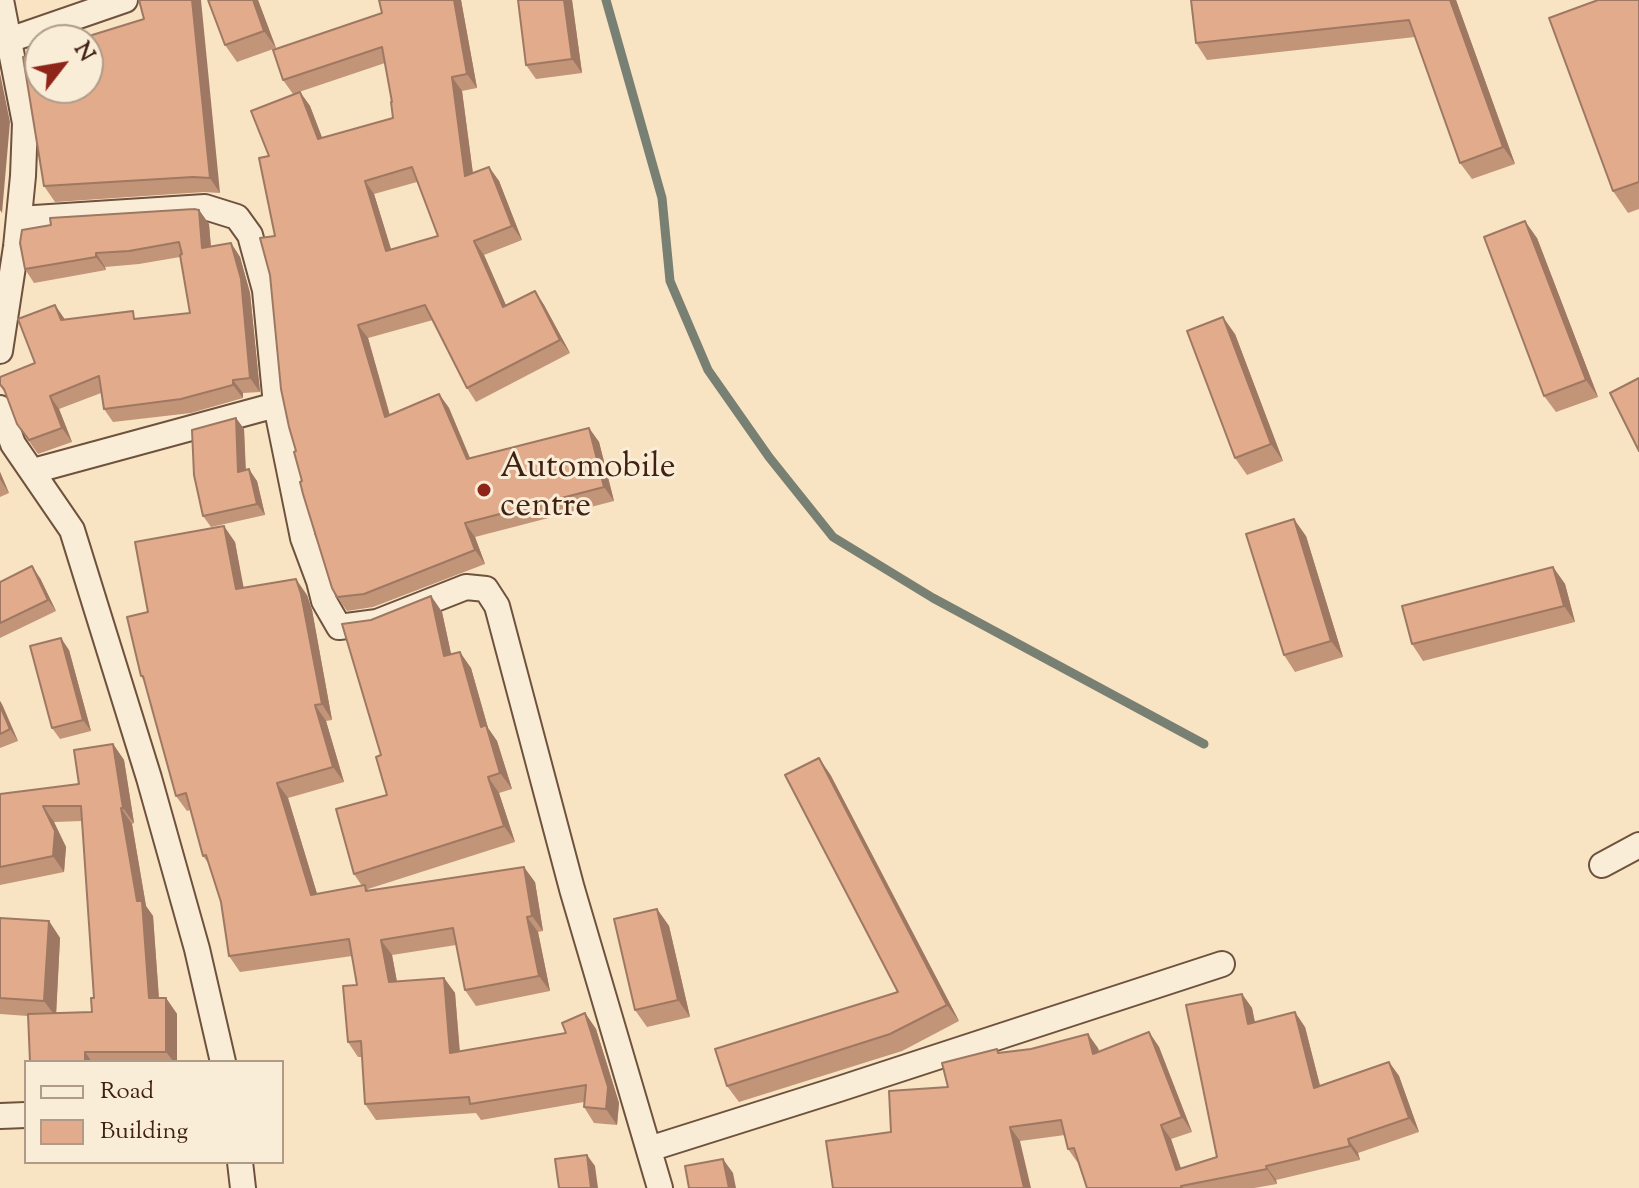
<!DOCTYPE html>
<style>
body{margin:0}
#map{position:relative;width:1639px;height:1188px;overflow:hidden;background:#f8e3c3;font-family:"Sorts Mill Goudy",serif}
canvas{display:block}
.legend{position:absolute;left:24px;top:1060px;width:260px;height:104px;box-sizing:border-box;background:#faedd8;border:2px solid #b09b89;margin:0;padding:10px 14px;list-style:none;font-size:24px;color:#402112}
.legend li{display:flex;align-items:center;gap:16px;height:40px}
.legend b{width:40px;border:2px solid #b09b89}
.north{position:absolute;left:24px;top:24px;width:80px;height:80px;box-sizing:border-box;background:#faedd8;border:2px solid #b09b89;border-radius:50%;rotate:59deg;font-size:22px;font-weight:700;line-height:32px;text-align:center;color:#402112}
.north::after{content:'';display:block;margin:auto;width:28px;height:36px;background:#8f2418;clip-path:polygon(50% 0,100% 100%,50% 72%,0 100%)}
</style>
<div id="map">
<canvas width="1639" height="1188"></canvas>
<ul class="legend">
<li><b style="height:10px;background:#faedd8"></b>Road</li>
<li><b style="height:22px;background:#e2ac8c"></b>Building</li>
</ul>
<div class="north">N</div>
</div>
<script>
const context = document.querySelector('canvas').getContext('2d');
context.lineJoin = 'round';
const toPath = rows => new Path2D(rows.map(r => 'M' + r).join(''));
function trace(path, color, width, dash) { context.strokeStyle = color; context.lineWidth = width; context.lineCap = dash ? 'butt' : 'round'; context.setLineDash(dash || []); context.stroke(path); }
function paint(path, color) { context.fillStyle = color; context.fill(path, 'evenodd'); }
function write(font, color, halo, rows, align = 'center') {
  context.font = font + ' "Sorts Mill Goudy",serif'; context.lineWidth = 6; context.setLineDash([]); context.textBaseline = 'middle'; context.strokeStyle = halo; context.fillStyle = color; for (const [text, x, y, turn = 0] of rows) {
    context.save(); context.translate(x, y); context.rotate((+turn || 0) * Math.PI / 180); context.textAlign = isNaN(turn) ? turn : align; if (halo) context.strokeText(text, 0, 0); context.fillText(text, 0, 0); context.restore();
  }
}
trace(toPath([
 [606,0,662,198,670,281,708,370,769,457,833,537,933,598,1204,744]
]), '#787f73', 9);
const street = toPath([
 [9,40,125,0],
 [19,219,205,207,237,217,250,235,265,290,276,405,303,538,319,581,324,601,339,627,377,622,466,587,486,589,497,606,572,889,660,1188],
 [0,351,16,247,23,176,25,123,1,0],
 [0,408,13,444,72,530,149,778,197,949,223,1062],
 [33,471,276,405],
 [1602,865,1639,845],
 [0,1116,26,1115],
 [649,1149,839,1089,1222,964],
 [240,1162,243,1188]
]);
trace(street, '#6e523e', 28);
trace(street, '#faedd8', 24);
paint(toPath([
 [208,0,258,0,276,48,237,62,225,45],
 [461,0,477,88,462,91,473,173,489,167,499,181,522,240,484,255,506,306,535,291,544,305,570,353,476,402,467,388,433,320,368,338,390,415,439,394,449,408,470,458,589,428,599,442,614,501,475,537,485,564,373,607,347,611,337,597,302,481,296,451,275,236,269,156,300,92,310,106,322,138,393,118,392,102,385,63,293,94,283,80,382,13],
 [417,182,438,236,391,250,374,194],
 [572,0,582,73,536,79,526,65],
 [1191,0,1456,0,1515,164,1472,179,1460,163,1415,37,1207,60,1196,43],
 [1639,0,1639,209,1628,213,1613,191],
 [144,19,220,193,204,192,55,202,44,186],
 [199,210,209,224,211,247,231,243,240,257,250,293,260,392,243,393,243,398,191,413,113,422,104,409,101,393,59,409,72,442,38,454,17,424,6,394,0,386,0,377,35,363,64,319,139,318,190,313,180,257,139,264,105,267,106,270,34,283,25,269],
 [1537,238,1598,397,1556,412,1544,396],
 [1235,334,1283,461,1247,475,1235,458],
 [236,418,244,429,246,470,257,481,265,515,211,527,203,516],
 [0,472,9,493,0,497],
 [1306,536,1343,657,1295,672,1284,655],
 [235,542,243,588,307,595,312,610,332,720,326,721,344,782,288,798,317,894,362,886,354,874,387,795,381,755,371,620,431,596,442,612,451,654,471,668,488,728,497,741,512,789,499,793,515,842,368,889,369,891,535,882,543,931,538,932,550,991,476,1006,465,990,456,945,392,955,397,982,444,978,455,993,460,1052,566,1033,585,1013,596,1029,619,1103,617,1125,594,1123,584,1107,584,1102,481,1120,476,1113,376,1120,365,1104,362,1057,358,1057,348,1042,357,985,352,956,240,972,229,956,221,902,209,864,203,856,190,810,187,811,176,796,145,683,141,676,148,612],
 [1553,567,1565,584,1575,622,1423,661,1412,644],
 [40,578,56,611,0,638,0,582],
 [69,650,91,731,60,739,52,728],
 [0,701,18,741,0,748],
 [113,744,124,760,134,823,132,824,146,906,153,916,159,998,166,998,177,1014,177,1062,30,1062,28,1016,0,1014,0,998,49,921,60,938,56,1013,92,1012,94,998,82,821,54,822,66,847,64,872,0,885,0,794,79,784],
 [830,774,959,1021,902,1051,739,1102,727,1086,898,992],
 [657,909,669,926,690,1017,647,1027,635,1010],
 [1242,994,1252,1008,1255,1022,1305,1027,1320,1085,1389,1062,1399,1076,1419,1132,1358,1153,1360,1160,1276,1180,1277,1184,1254,1188,1087,1188,1078,1163,1068,1149,1065,1135,1020,1141,891,1132,948,1087,999,1053,1098,1048,1099,1052,1149,1032,1159,1047,1192,1132,1171,1139,1181,1168,1217,1157]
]), '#c29478');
paint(toPath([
 [192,0,201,0,220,193,210,178],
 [253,0,258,0,276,48,264,31],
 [454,0,461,0,477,88,467,74],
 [564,0,572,0,582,73,572,59],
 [1450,0,1456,0,1515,164,1503,147],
 [0,73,10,122,2,213,0,210],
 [452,77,462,91,475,190,465,176],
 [300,92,310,106,328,153,318,139],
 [489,167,499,181,522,240,512,226],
 [365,181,374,194,396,265,386,251],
 [199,210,209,224,212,262,202,248],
 [1525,221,1537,238,1598,397,1586,380],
 [474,241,484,255,513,321,503,307],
 [231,243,240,257,250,293,260,392,250,378],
 [96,253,105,267,106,270,96,257],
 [535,291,544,305,570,353,560,340],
 [55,305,64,318,70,333,61,320],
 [1223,317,1235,334,1283,461,1271,444],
 [358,325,368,338,394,431,385,417],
 [233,380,243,393,243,398,233,385],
 [439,394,449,408,476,473,467,459],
 [50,396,59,409,72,442,62,428],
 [236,418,244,429,246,483,238,472],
 [589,428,599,442,614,501,604,487],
 [249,469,257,481,265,515,257,504],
 [0,472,9,493,0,479],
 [1294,519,1306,536,1343,657,1331,641],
 [465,523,475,537,485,564,475,550],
 [224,526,235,542,247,605,236,589],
 [32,566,40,578,56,611,48,600],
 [1553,567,1565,584,1575,622,1564,606],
 [296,579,307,595,312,610,332,720,322,704],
 [431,596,442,612,455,672,444,656],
 [61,638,69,650,91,731,83,720],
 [460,652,471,668,488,728,497,741,512,789,500,773,481,727],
 [0,701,2,704,18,741,10,729,0,706],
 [315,705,326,721,344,782,333,767],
 [113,744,124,760,134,823,123,808],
 [819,758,830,774,959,1021,947,1005],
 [488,777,499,793,515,842,504,826],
 [277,783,288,798,322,910,311,895],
 [43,806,54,822,66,847,64,872,53,856],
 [121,808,132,824,146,906,153,916,160,1014,149,998,137,901],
 [524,867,535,882,543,931,532,916],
 [657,909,669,926,690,1017,678,1000],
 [527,917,538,932,550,991,539,976],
 [49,921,60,938,56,1017,44,1001],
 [381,940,392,955,400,998,389,982],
 [444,978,455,993,461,1069,450,1053],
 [1242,994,1252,1008,1258,1038,1248,1024],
 [166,998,177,1014,177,1062,174,1062,166,1052],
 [1295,1012,1305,1027,1324,1102,1314,1088],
 [585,1013,596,1029,619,1103,617,1125,606,1109],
 [1149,1032,1159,1047,1192,1132,1182,1117],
 [1088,1034,1098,1048,1103,1068,1093,1054],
 [85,1052,92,1062,85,1062],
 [1389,1062,1399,1076,1419,1132,1409,1118],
 [1161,1125,1171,1139,1186,1184,1176,1170],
 [1010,1127,1020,1141,1031,1188,1024,1188],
 [1348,1139,1358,1153,1360,1160,1350,1146],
 [587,1155,595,1166,598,1188,591,1188],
 [723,1159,733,1173,736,1188,729,1188],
 [1266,1166,1276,1180,1277,1184,1267,1169]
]), '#9e7862');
const building = toPath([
 [139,0,192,0,210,178,193,177,44,186,23,57,40,52,40,88,88,88,88,40,76,40,144,19,139,0],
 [208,0,253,0,264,31,225,45,208,0],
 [379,0,454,0,467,74,452,77,465,176,489,167,512,226,474,241,503,307,535,291,560,340,467,388,425,305,358,325,385,417,439,394,467,459,589,428,604,487,465,523,475,550,364,594,337,597,332,588,303,494,300,482,302,481,294,452,296,451,289,427,281,389,270,275,260,238,275,236,259,158,269,156,251,111,300,92,318,139,393,118,391,102,392,102,382,47,283,80,273,50,382,13,379,0],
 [412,167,438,236,386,251,365,181,412,167],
 [518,0,564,0,572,59,526,65,518,0],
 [1191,0,1450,0,1503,147,1460,163,1409,20,1196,43,1191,0],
 [1598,0,1639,0,1639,182,1613,191,1549,18,1598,0],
 [194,209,199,210,202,248,231,243,241,279,250,378,233,380,233,385,181,399,104,409,99,376,50,396,62,428,29,440,17,424,4,389,0,384,0,377,35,363,18,319,55,305,61,320,133,311,134,319,190,313,180,255,182,254,179,242,129,251,96,253,96,257,25,269,20,243,22,230,51,225,50,218,194,209],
 [1525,221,1586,380,1544,396,1484,237,1525,221],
 [1223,317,1271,444,1235,458,1187,331,1223,317],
 [1639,378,1639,451,1610,393,1639,378],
 [236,418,238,472,249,469,257,504,203,516,194,475,192,430,236,418],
 [1294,519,1331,641,1284,655,1246,534,1294,519],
 [224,526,236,589,296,579,301,594,322,704,315,705,333,767,277,783,311,895,365,885,366,891,524,867,532,916,527,917,539,976,465,990,453,928,381,940,389,982,444,978,450,1053,566,1033,562,1023,585,1013,608,1087,606,1109,584,1107,586,1085,470,1104,469,1097,365,1104,361,1041,348,1042,343,986,357,985,349,939,229,956,221,902,206,855,203,856,186,793,176,796,143,676,141,676,127,617,148,612,135,542,224,526],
 [32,566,48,600,0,623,0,582,32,566],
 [1553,567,1564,606,1412,644,1402,606,1553,567],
 [431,596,444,656,460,652,481,727,486,725,500,773,488,777,504,826,354,874,336,809,387,795,376,757,381,755,342,624,371,620,431,596],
 [61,638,83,720,52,728,30,646,61,638],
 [0,706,10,729,0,734,0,706],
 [113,744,123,808,121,808,137,901,142,901,149,998,166,998,166,1052,85,1052,85,1062,30,1062,28,1014,92,1012,91,998,94,998,81,806,43,806,55,831,53,856,0,867,0,794,79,784,74,750,113,744],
 [819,758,947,1005,890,1034,727,1086,715,1049,898,992,785,775,819,758],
 [657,909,678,1000,635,1010,614,919,657,909],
 [0,918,49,921,44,1001,0,998,0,918],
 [1242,994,1248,1024,1295,1012,1314,1088,1389,1062,1409,1118,1348,1139,1350,1146,1266,1166,1267,1169,1181,1186,1182,1188,1087,1188,1074,1148,1068,1149,1061,1120,1010,1127,1024,1188,833,1188,826,1141,891,1132,889,1091,948,1087,942,1063,997,1049,998,1053,1031,1049,1088,1034,1093,1054,1149,1032,1182,1117,1161,1125,1176,1170,1217,1157,1186,1005,1242,994],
 [587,1155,591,1188,559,1188,555,1159,587,1155],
 [723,1159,729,1188,689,1188,685,1166,723,1159]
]);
paint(building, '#e2ac8c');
trace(building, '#9e7862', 2);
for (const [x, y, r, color] of [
 [484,490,8,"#8f2418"]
]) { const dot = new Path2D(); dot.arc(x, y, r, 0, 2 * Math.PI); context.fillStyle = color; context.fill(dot); trace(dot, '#faedd8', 3); }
write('34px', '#402112', '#faedd8', [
 ["Automobile",500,470],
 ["centre",500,509]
], 'left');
</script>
